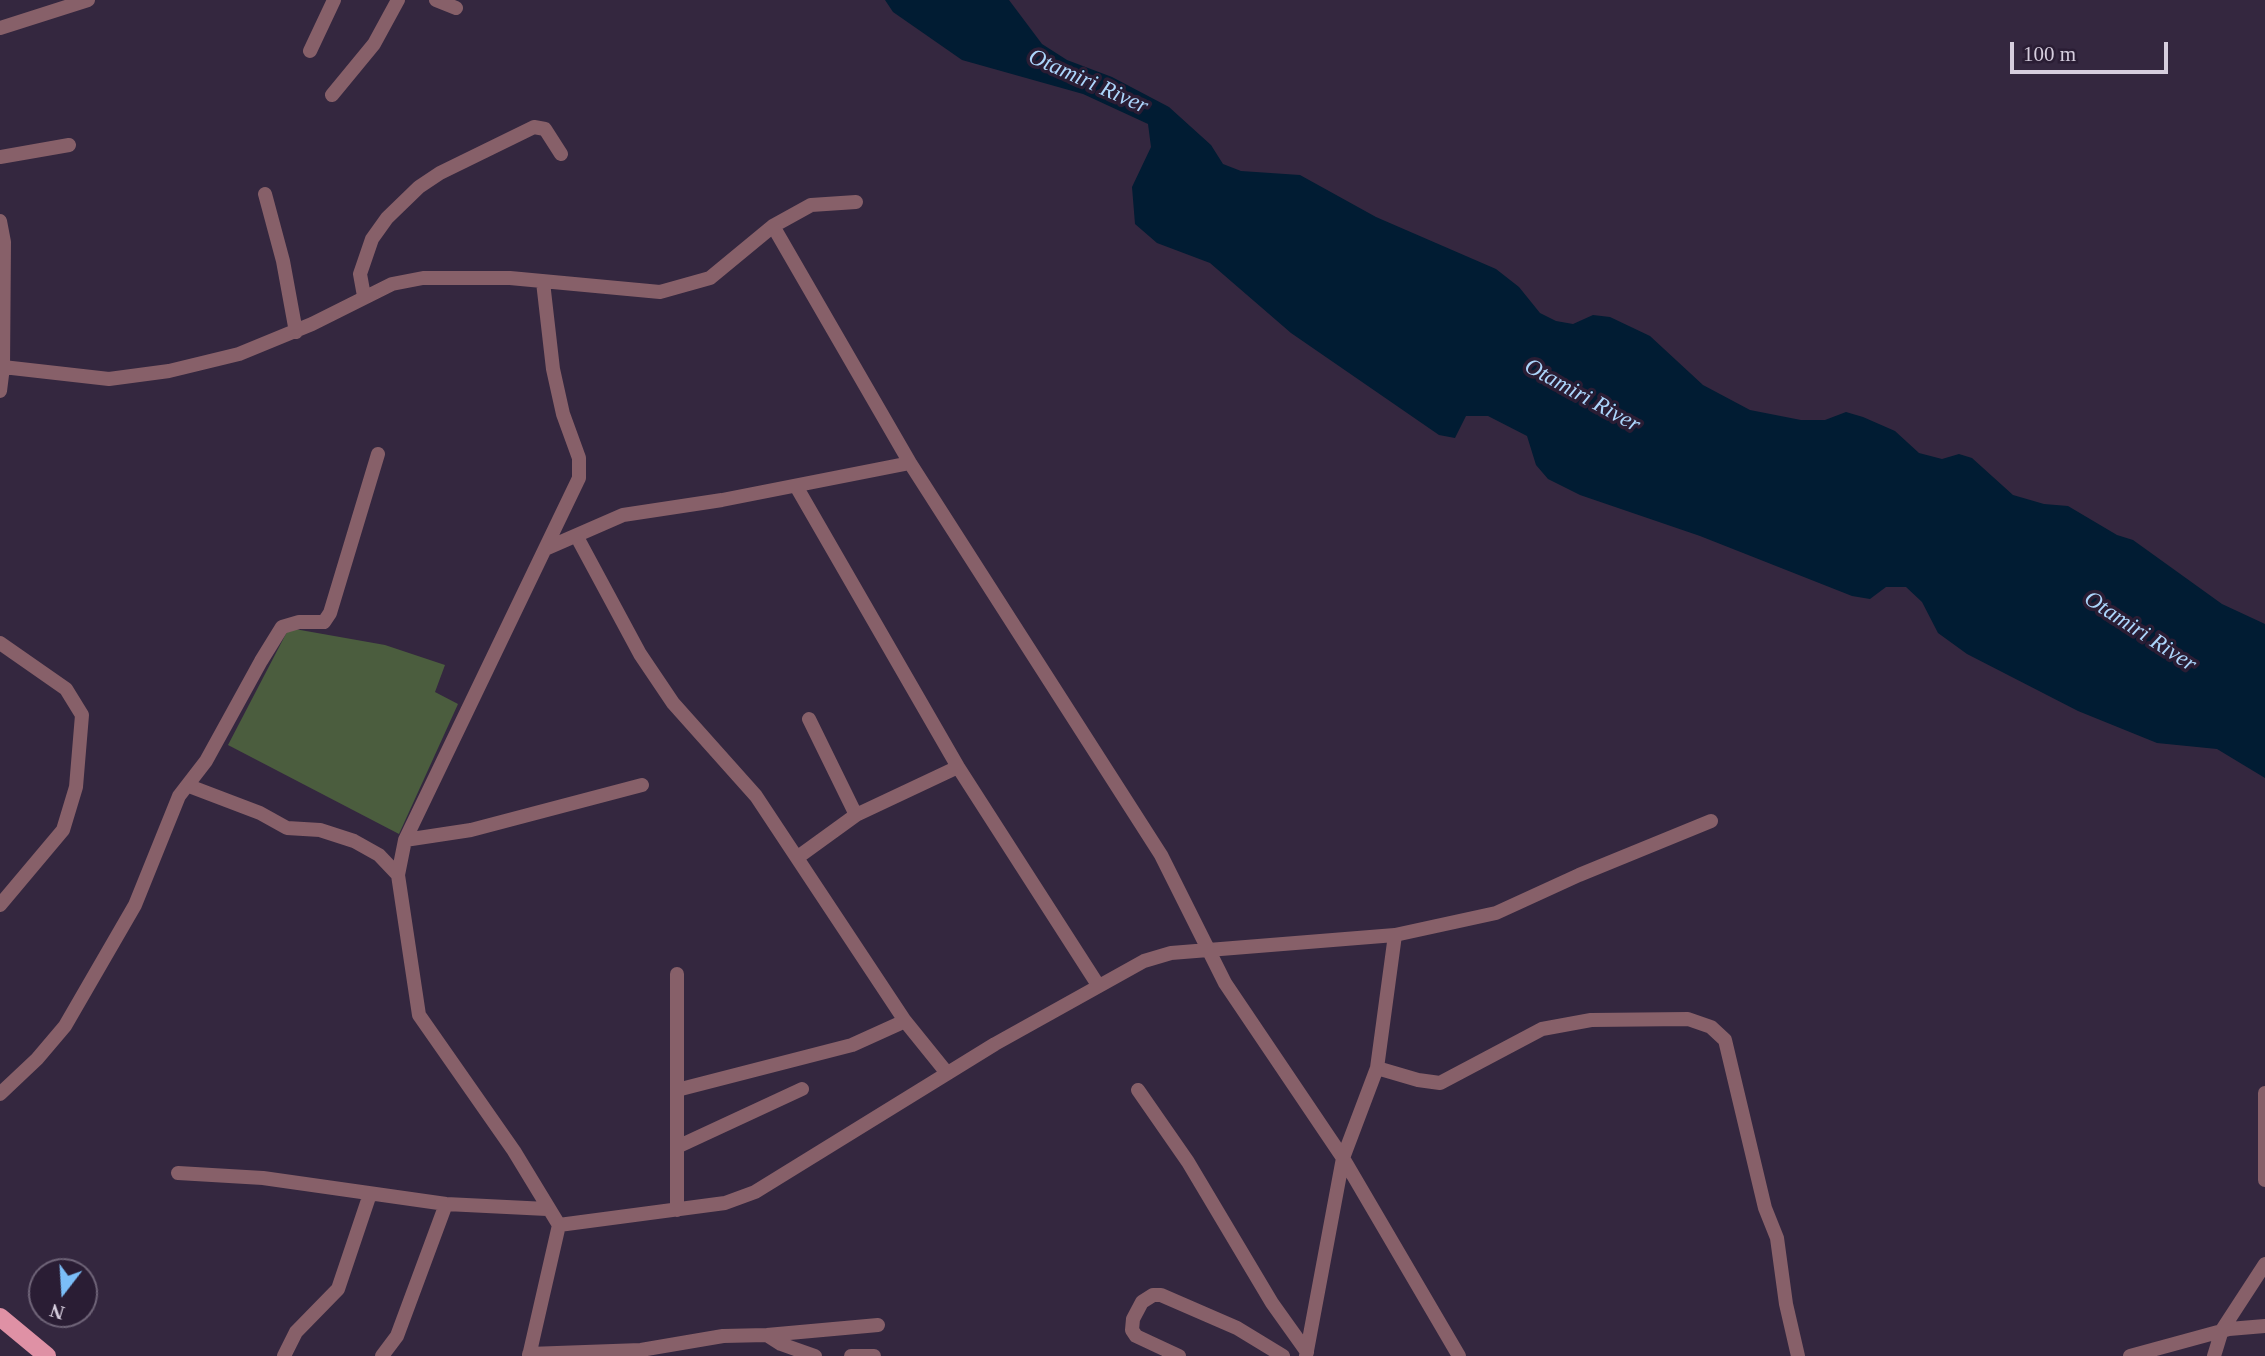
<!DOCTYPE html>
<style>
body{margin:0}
#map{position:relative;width:2265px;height:1356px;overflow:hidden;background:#34273f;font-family:"Times New Roman",serif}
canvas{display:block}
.north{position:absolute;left:28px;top:1258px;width:70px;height:70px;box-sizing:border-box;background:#2a1d34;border:2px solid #6f6478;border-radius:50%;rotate:197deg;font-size:19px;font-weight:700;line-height:28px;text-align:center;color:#d6cede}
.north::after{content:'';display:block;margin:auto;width:24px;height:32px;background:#7bbef8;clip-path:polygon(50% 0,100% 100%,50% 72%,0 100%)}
.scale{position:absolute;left:2010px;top:42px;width:158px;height:32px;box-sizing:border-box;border:4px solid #d6cede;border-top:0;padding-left:9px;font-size:21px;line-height:24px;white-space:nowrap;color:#d6cede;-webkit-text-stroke:5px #2a1d34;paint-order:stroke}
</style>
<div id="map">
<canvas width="2265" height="1356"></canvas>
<div class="north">N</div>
<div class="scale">100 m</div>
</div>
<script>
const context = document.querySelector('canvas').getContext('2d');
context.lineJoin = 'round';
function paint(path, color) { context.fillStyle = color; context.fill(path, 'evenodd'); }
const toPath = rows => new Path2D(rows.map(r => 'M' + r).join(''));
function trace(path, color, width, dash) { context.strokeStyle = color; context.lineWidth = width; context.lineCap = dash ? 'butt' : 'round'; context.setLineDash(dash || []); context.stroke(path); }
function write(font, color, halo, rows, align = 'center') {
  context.font = font + ' "Times New Roman",serif'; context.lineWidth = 7; context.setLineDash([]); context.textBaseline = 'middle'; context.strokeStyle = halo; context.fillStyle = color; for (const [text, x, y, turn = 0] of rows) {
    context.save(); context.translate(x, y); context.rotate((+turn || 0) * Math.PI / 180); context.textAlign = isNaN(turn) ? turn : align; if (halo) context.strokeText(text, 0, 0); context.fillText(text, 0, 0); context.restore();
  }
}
paint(toPath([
 [289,628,385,645,445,665,435,692,458,704,399,834,228,745]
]), '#4b5d3e');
paint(toPath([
 [885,0,1009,0,1042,44,1067,60,1112,77,1169,107,1211,145,1223,164,1241,171,1300,175,1376,217,1496,269,1519,287,1540,313,1556,321,1573,324,1593,315,1610,317,1650,336,1703,385,1750,410,1801,420,1825,420,1846,412,1863,417,1895,431,1919,453,1942,459,1959,454,1972,458,2013,495,2044,504,2068,506,2117,535,2133,540,2222,604,2265,624,2265,778,2217,749,2157,743,2078,711,1967,654,1938,633,1922,602,1906,587,1886,587,1870,599,1852,596,1700,536,1580,495,1548,479,1536,465,1527,436,1488,416,1466,416,1455,438,1439,435,1291,333,1210,263,1157,243,1135,224,1132,187,1151,147,1148,124,1083,94,962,60,893,12]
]), '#011c33');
trace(toPath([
 [436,0,456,8],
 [0,28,88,0],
 [310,51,334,0],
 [332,95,374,44,398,0],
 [0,157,69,145],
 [265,194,283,261,296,332],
 [0,221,4,242,3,367,0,391],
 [773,226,910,463,1161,855,1225,983,1343,1158,1459,1356],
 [364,296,360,274,372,239,387,218,419,187,440,173,534,127,545,129,561,154],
 [3,367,109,379,169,371,239,354,312,324,392,284,423,278,510,278,660,292,710,278,773,226,811,205,856,202],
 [796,486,958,767,1098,985],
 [577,537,640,654,673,703,756,796,905,1021,947,1073],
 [545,549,623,515,722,500,910,463],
 [0,643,66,689,82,715,76,787,63,830,0,905],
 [809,719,856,815],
 [189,786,260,813,287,828,320,830,354,841,379,855,398,875],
 [405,840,471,830,642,785],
 [798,857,856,815,958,767],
 [677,974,677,1210],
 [1377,1068,1418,1080,1440,1083,1542,1029,1591,1020,1688,1019,1711,1027,1725,1040,1765,1208,1777,1238,1786,1304,1798,1356],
 [677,1090,852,1045,905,1021],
 [1138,1090,1188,1162,1272,1303,1307,1352],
 [2265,1093,2265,1180],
 [0,1094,37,1059,65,1026,135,905,179,796,206,761,261,661,282,627,299,622,324,622,330,613,378,454],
 [677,1147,802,1089],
 [178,1173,263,1178,446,1204,547,1209],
 [559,1225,725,1203,755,1192,995,1044,1144,961,1171,953,1395,935,1496,913,1579,875,1711,821],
 [767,1335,781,1344,815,1356],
 [529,1354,641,1350,723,1336,767,1335,878,1325],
 [284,1356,296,1332,338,1289,370,1194],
 [382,1356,397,1336,446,1204],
 [529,1356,559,1225,514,1151,419,1015,398,875,405,840,579,478,579,458,563,414,553,369,543,282],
 [851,1356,874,1356],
 [1179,1356,1136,1336,1132,1330,1133,1319,1142,1302,1153,1295,1161,1295,1237,1328,1283,1356],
 [1306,1356,1343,1158,1377,1068,1395,935],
 [2130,1356,2229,1329,2265,1326],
 [2214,1356,2222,1330,2265,1264]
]), '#876069', 14);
trace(toPath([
 [0,1317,47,1356]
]), '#df91a5', 18);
write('italic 23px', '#acd5fb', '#2a1d34', [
 ["Otamiri River",1088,82,24],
 ["Otamiri River",1582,396,29],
 ["Otamiri River",2140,632,33]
]);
</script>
